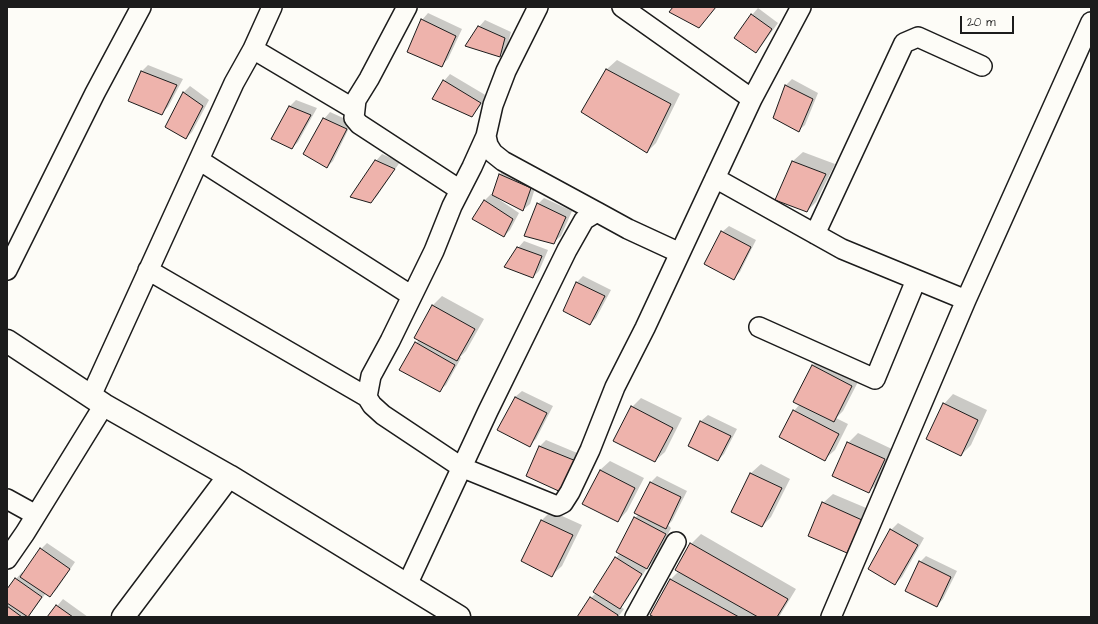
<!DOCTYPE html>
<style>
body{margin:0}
#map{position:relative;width:1098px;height:624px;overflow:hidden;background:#fdfcf7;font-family:"Architects Daughter",sans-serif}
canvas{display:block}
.frame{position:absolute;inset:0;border:8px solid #1c1c1c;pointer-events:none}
.scale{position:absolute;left:960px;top:16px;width:54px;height:18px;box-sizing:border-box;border:2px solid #1c1c1c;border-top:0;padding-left:5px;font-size:12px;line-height:14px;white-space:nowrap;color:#1c1c1c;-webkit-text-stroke:3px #fdfcf7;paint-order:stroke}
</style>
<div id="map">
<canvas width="1098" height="624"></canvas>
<div class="frame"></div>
<div class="scale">20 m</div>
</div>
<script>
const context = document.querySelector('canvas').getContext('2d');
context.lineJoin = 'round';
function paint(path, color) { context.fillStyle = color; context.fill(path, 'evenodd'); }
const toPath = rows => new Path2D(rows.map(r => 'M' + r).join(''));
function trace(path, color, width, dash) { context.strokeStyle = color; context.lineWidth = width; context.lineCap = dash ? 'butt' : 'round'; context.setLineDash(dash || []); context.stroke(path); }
paint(toPath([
 [758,8,778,23,762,45,756,52,752,15],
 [428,13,462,29,448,59,441,66,422,20],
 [485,20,511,32,506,50,499,56,479,27],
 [617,60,680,94,656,143,647,152,582,112,607,69],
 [148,65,183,79,168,107,162,113,142,71],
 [450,74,487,96,478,109,471,116,444,81],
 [792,79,818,93,805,125,798,131,774,117,786,85],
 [190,86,209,100,192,132,186,138,166,127,184,92],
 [296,100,317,108,298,142,292,148,290,106],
 [330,112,352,122,333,161,327,167,324,119],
 [803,152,835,164,816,202,807,211,776,199,793,161],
 [382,154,400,162,377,196,371,202,376,161],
 [506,169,537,182,530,204,523,210,494,195,494,196,519,213,510,230,504,236,485,200,491,194,493,195,499,175],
 [544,198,572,211,561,236,554,242,538,204],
 [729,226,756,240,740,272,734,278,722,232],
 [524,241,548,250,539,271,533,277,518,248],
 [583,276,611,290,596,318,590,324,576,283],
 [442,296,484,319,466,351,460,357,461,358,446,385,439,391,416,343,419,340,433,305],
 [822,356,861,376,843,411,836,418,848,424,835,450,825,459,794,411,800,404,812,366],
 [522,391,553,406,536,439,529,445,499,430,515,397],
 [953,394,987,410,971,445,961,455,944,404],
 [641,398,682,418,665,452,655,461,632,407],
 [708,415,737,429,724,454,718,460,689,446,701,421],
 [858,433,894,450,878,482,869,492,848,443],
 [546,440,582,455,569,485,527,476,540,446],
 [610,461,644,478,627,511,618,521,583,503,600,470],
 [761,464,790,479,771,517,762,526,732,511,751,473],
 [657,476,687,491,672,521,668,525,671,528,654,561,647,568,626,601,621,607,624,609,618,617,578,617,591,598,596,593,616,558,620,553,635,518,639,514,651,482],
 [833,494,871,510,856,543,847,552,823,503],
 [551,511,582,525,562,566,552,575,522,561,542,520],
 [898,523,924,538,902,577,895,584,869,569,891,530],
 [701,534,796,589,779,617,654,617,651,614,671,579,679,571,691,544],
 [47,543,75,562,57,589,50,596,46,593,28,617,7,617,7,591,16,579,22,572,24,574,41,549],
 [926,556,957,571,943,599,937,606,920,562],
 [63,599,88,617,48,617]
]), '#0003');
const building = toPath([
 [673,7,716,7,699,28,669,12,673,7],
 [751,14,772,29,756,53,734,38,751,14],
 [421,19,456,36,442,67,407,52,421,19],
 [478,26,505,38,500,57,465,46,478,26],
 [606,69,671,104,647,153,581,112,606,69],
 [141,71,177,85,162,115,128,101,141,71],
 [443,80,481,103,472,117,432,99,443,80],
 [785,85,813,99,799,132,773,118,785,85],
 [183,92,203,106,186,139,165,127,183,92],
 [289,106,311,115,292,149,271,139,289,106],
 [323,118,347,129,327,168,303,154,323,118],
 [375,160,395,169,371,203,350,197,375,160],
 [792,161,826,174,807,212,775,200,792,161],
 [499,174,531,188,523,211,492,195,499,174],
 [484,200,513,219,504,237,472,219,484,200],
 [537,203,566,217,554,244,524,236,537,203],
 [721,231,751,247,734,280,704,264,721,231],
 [517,247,542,256,533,278,504,267,517,247],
 [576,282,605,296,590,325,563,311,576,282],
 [432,305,475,329,457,361,414,338,432,305],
 [415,342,455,365,440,392,399,370,415,342],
 [812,365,852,386,834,422,793,402,812,365],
 [515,397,547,413,530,447,497,430,515,397],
 [943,403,978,420,961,456,926,439,943,403],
 [631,406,673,428,655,462,613,441,631,406],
 [793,410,839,434,825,461,779,437,793,410],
 [700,421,731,436,718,461,688,446,700,421],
 [847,442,885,459,869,493,832,476,847,442],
 [539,446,576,461,563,493,526,476,539,446],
 [600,470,635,488,618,522,582,504,600,470],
 [750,473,782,488,762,527,731,512,750,473],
 [650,482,681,497,666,529,634,513,650,482],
 [822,502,862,520,847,553,808,536,822,502],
 [634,517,666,534,647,569,616,552,634,517],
 [541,520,573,535,552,577,521,561,541,520],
 [890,529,918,545,895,585,868,569,890,529],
 [690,543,788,599,777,617,758,617,675,570,690,543],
 [40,548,70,569,50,597,20,577,40,548],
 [615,557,642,574,620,609,593,592,615,557],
 [919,561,951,577,937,607,905,591,919,561],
 [15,578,42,597,28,617,7,603,7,589,15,578],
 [670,579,739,617,654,617,650,615,670,579],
 [590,597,618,615,617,617,577,617,590,597],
 [56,605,73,617,47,617,56,605],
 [7,606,22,617,7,617,7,606]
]);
paint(building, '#eeb3ac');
trace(building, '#1c1c1c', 1);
const street = toPath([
 [407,7,369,79,356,100,354,118,359,124,460,190],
 [538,7,506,71,493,105,486,136,488,145,493,153,503,161,597,212],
 [622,7,752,99],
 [253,49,354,109],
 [486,136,472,167,452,206,434,251,390,341,371,376,367,397,372,405,383,415,461,467,557,506,563,503,570,492,590,450,615,387,645,328,752,99,801,7],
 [199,160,412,296],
 [715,178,842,249,966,300],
 [815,234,904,43,918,37,982,66],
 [7,270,95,93,141,7],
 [148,270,367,397],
 [759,327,875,379,916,280],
 [91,396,234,83,253,49,272,7],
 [7,499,36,515],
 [7,559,25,533,104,405],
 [407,585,488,411,567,250,584,220,597,212,628,229,680,253],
 [635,617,676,542],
 [831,617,966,300,1091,22]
]);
const secondary = toPath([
 [7,341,104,405,229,476,459,617],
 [123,617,229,476]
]);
trace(street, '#1c1c1c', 22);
trace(secondary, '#1c1c1c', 25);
trace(street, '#fdfcf7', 19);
trace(secondary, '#fdfcf7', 22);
</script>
